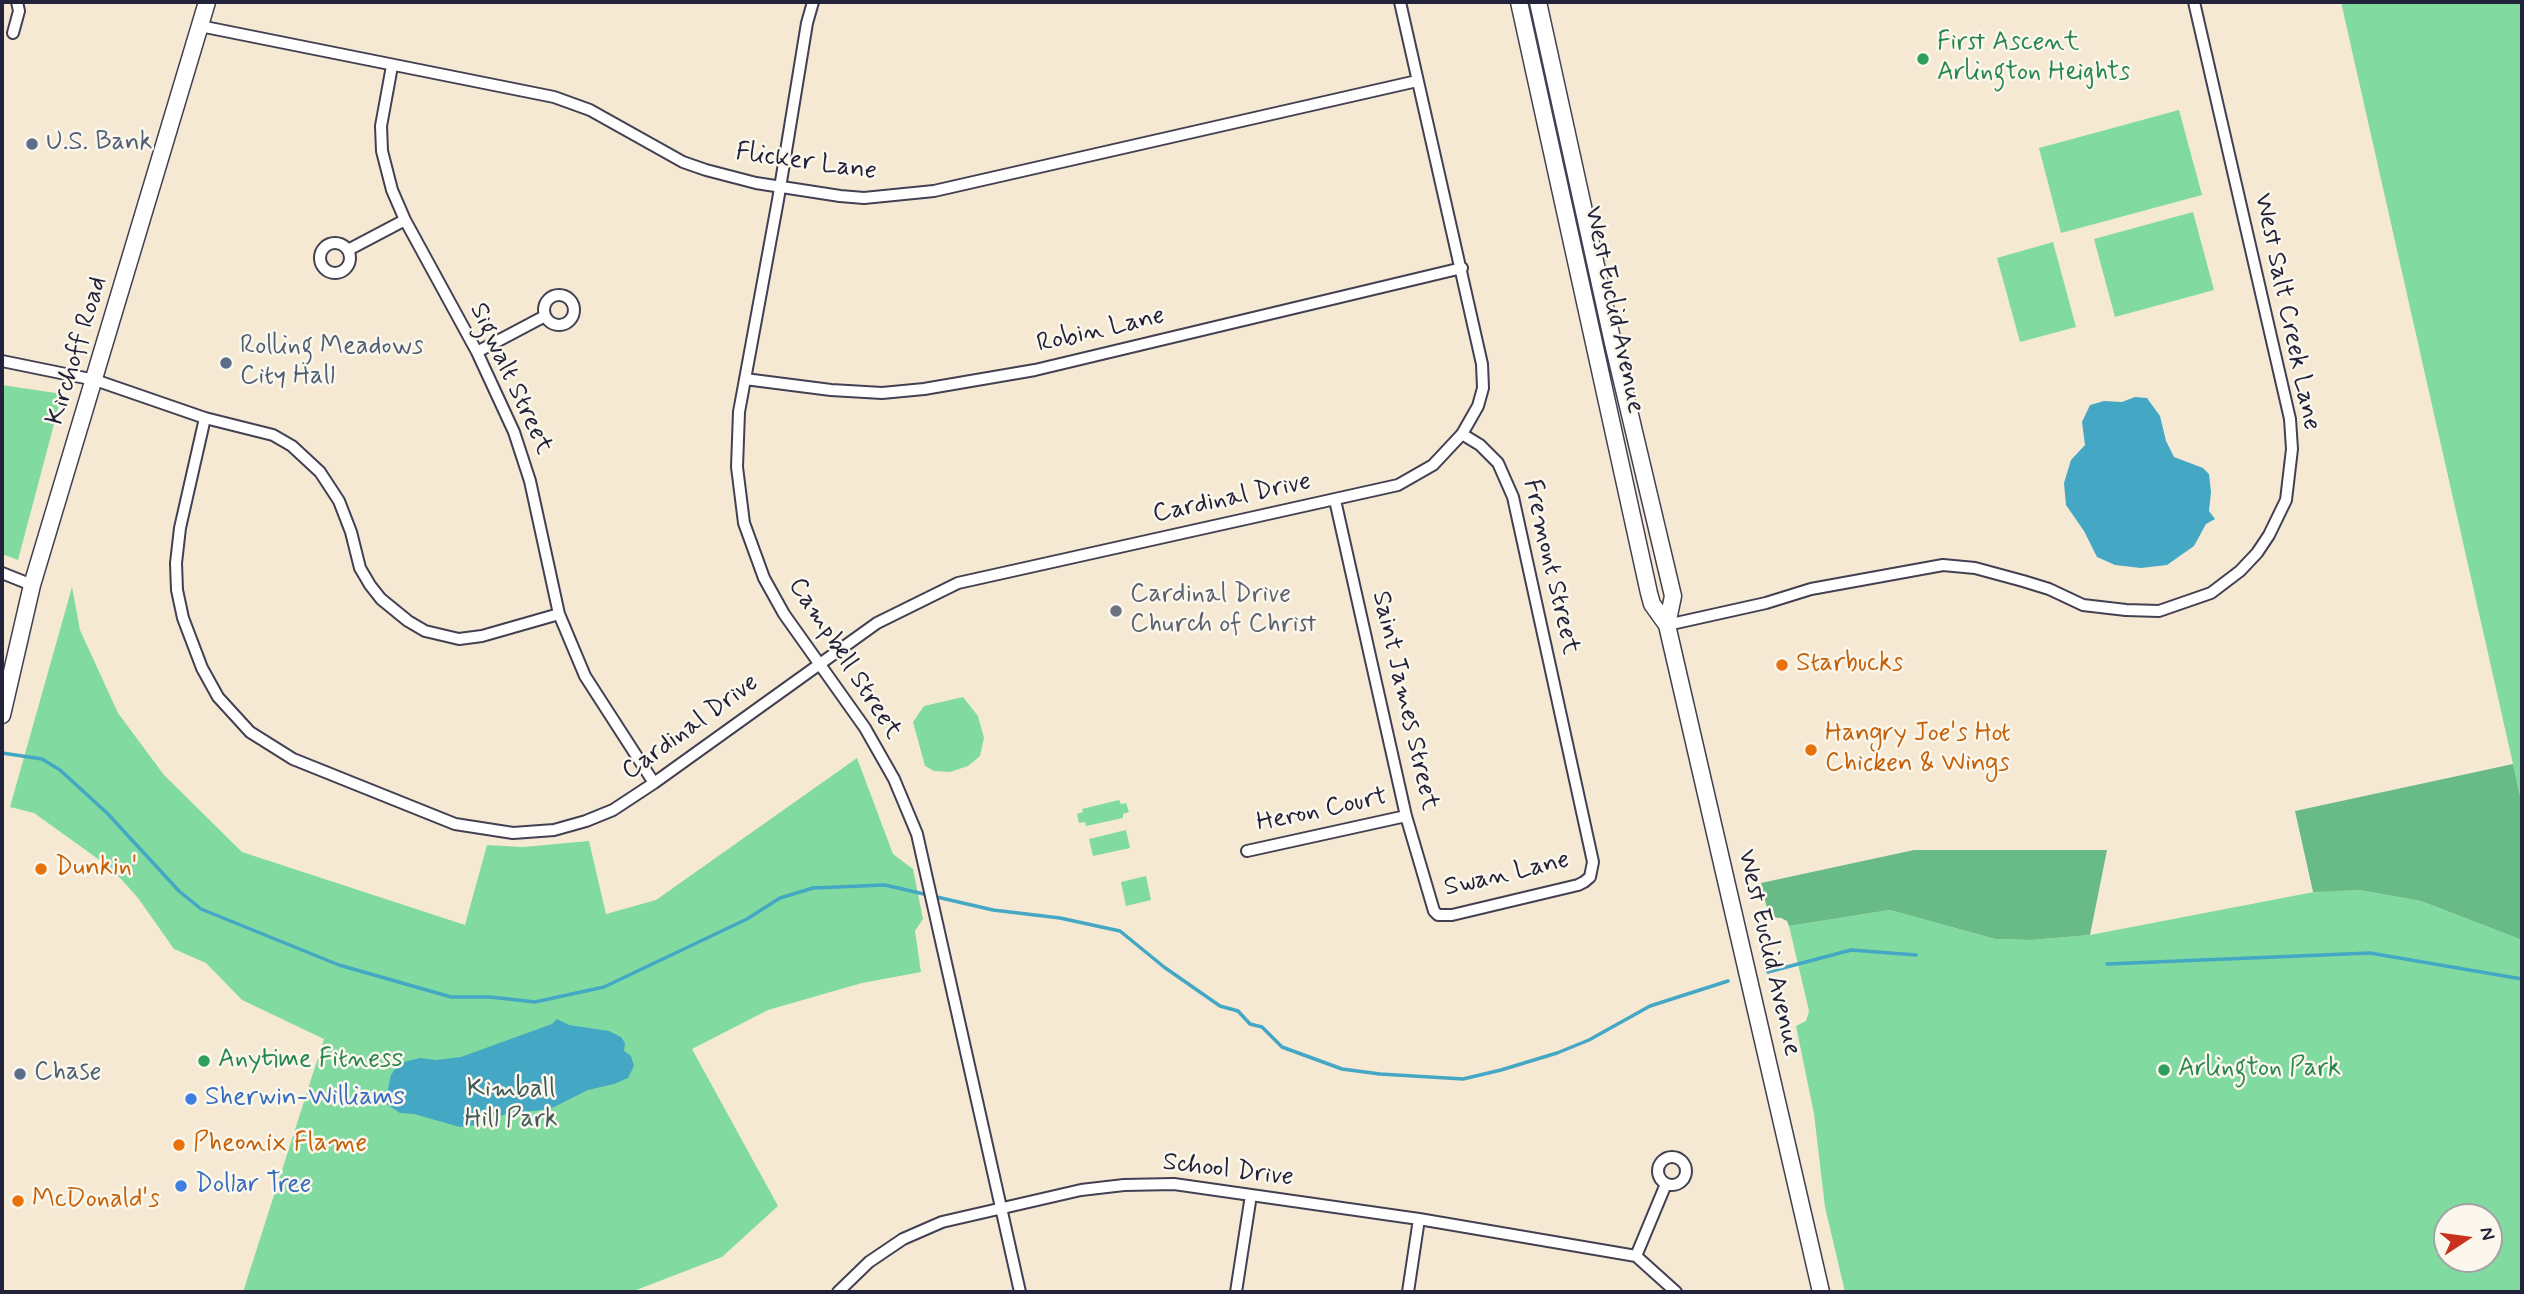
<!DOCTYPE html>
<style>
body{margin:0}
#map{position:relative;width:2524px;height:1294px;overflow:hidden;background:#f6e9d3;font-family:Mynerve,sans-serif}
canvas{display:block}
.frame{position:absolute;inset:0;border:4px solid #22223b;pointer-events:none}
.north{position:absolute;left:2433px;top:1203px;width:70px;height:70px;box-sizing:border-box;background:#fbf7ec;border:2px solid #a4a2a5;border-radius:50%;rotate:77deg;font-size:19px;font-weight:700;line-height:28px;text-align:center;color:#22223b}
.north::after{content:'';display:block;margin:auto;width:24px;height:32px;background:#c8321e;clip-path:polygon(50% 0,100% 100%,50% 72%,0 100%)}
</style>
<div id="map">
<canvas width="2524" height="1294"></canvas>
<div class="frame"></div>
<div class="north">N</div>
</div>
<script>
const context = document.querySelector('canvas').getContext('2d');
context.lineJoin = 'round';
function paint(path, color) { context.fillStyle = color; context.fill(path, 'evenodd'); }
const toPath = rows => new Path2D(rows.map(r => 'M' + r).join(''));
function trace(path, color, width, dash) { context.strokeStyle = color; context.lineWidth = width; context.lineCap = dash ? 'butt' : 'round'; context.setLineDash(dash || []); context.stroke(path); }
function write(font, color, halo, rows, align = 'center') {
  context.font = font + ' Mynerve,sans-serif'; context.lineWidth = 5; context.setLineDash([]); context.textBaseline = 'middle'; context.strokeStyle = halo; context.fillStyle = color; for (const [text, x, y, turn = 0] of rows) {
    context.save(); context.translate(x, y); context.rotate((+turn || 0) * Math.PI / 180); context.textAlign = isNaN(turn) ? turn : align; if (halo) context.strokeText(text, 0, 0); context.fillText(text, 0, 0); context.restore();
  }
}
paint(toPath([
 [2341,2,2522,2,2522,805,2513,764],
 [2179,110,2202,195,2061,233,2039,148],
 [2193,212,2214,290,2115,317,2094,239],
 [2053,242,2076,327,2020,342,1997,258],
 [2,385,62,394,18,560,2,554],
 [72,587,80,630,118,713,164,775,242,852,465,925,487,845,523,847,589,841,606,914,656,900,857,758,893,854,913,869,923,919,915,931,921,972,862,983,768,1010,692,1049,778,1206,722,1257,631,1292,243,1292,324,1039,242,1000,206,963,174,949,138,898,112,869,34,813,10,807],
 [963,697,978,716,984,738,980,756,968,766,950,772,934,771,925,766,913,722,924,706],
 [1119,800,1121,804,1126,803,1129,812,1123,814,1123,818,1086,826,1085,822,1079,823,1077,814,1083,812,1082,809],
 [1126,830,1130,848,1093,856,1089,839],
 [1146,876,1151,900,1126,906,1121,882],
 [2359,890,2421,901,2522,940,2522,1292,1845,1292,1825,1207,1814,1114,1796,1026,1806,1021,1809,1011,1789,926,1890,910,1995,939,2031,940,2090,935,2319,891],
 [2447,1217,2489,1217,2489,1259,2447,1259]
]), '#81dba1');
paint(toPath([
 [2513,764,2522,805,2522,940,2421,901,2359,890,2313,892,2295,811],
 [1914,850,2107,850,2090,935,2031,940,1995,939,1890,910,1789,926,1787,921,1781,918,1769,917,1761,883]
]), '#68bb87');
paint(toPath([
 [2135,397,2147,398,2160,416,2166,441,2174,457,2203,468,2209,474,2211,492,2209,511,2215,519,2206,524,2194,546,2167,565,2141,568,2115,565,2097,557,2084,531,2066,505,2064,483,2071,460,2085,445,2082,422,2090,405,2104,401,2122,402],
 [557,1019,569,1025,609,1031,621,1037,625,1043,624,1051,631,1056,634,1066,628,1078,614,1084,588,1090,550,1109,506,1114,487,1121,480,1115,476,1117,476,1125,460,1127,414,1114,400,1113,385,1103,391,1075,399,1063,420,1058,436,1060,461,1057,552,1024]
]), '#44a7c4');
trace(toPath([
 [2,753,42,759,60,770,107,813,179,891,201,909,339,965,451,997,490,997,535,1002,604,987,747,919,780,898,813,888,885,885,993,910,1060,918,1120,931,1164,967,1220,1006,1238,1011,1250,1024,1262,1027,1282,1047,1342,1069,1380,1074,1463,1079,1501,1070,1557,1053,1589,1040,1650,1006,1728,981],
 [2107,964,2370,953,2522,979],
 [1768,972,1851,950,1916,955]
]), '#44a7c4', 3.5);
const minor = toPath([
 [813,2,807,23,778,200,739,412,737,467,744,523,764,578,784,614,865,728,894,779,917,834,1020,1292],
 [200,26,554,97,590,110,683,162,706,170,756,183,840,196,864,198,934,191,1417,81],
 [13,33,19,11,17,2],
 [392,66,381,126,382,151,392,190,405,220,477,352,514,432,530,481,559,614,585,676,654,783],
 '320 258a15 15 0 1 1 30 0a15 15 0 1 1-30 0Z',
 [348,250,405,220],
 '544 310a15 15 0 1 1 30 0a15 15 0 1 1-30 0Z',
 [477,352,545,316],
 [2,361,95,380,205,418,273,435,292,446,320,472,339,501,351,532,360,568,370,585,381,599,408,621,425,631,459,639,482,636,559,614],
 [745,379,831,390,882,393,924,389,1035,370,1462,268],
 [205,418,180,528,176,563,177,590,183,618,202,668,218,697,250,732,293,759,455,824,513,833,554,830,586,821,613,810,654,783,877,623,958,583,1398,485,1433,465,1462,434],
 [1335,500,1406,816,1434,911,1438,915,1452,915,1578,885,1584,882,1590,877,1593,862,1513,497,1498,463,1480,445,1462,434,1478,406,1483,388,1482,364,1400,2],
 [2,573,32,585],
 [1667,625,1766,603,1811,589,1943,565,1975,568,2023,581,2049,589,2083,605,2126,610,2159,611,2211,593,2240,571,2257,553,2269,535,2286,500,2292,449,2290,419,2194,2],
 [1247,851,1406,816],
 '1658 1171a14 14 0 1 1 28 0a14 14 0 1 1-28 0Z',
 [1636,1256,1666,1184],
 [838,1292,869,1262,903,1239,942,1222,1081,1190,1124,1185,1174,1184,1419,1219,1636,1256,1676,1292],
 [1236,1292,1251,1195],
 [1408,1292,1419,1219]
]);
const secondary = toPath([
 [1519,2,1649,593,1652,604,1667,625,1821,1292],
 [1538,2,1613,343,1673,596,1667,625],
 [2,715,32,585,207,2]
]);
trace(minor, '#424052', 14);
trace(secondary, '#424052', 19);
trace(minor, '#fff', 10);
trace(secondary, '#fff', 16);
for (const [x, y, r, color] of [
 [1923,59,7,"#2e9e5b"],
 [32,144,7,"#5c6f8a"],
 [226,363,7,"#5c6f8a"],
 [1116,611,7,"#6b7280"],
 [1782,665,7,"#e8710a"],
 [1811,750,7,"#e8710a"],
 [41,869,7,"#e8710a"],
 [204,1061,7,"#2e9e5b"],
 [2164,1070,7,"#2e9e5b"],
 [20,1074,7,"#5c6f8a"],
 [191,1099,7,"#3f7fe0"],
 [179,1145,7,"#e8710a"],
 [181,1186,7,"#3f7fe0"],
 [18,1201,7,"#e8710a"]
]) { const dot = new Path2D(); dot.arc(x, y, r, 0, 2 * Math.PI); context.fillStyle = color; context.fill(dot); trace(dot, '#fbf7ec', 2.5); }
write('26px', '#27864d', '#fbf7ec', [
 ["First Ascent",1937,44],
 ["Arlington Heights",1937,74],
 ["Anytime Fitness",218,1061],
 ["Arlington Park",2178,1070]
], 'left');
write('26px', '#4e5e75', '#fbf7ec', [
 ["U.S. Bank",46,144],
 ["Rolling Meadows",240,348],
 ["City Hall",240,378],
 ["Chase",34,1074]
], 'left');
write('26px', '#22223b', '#fbf7ec', [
 ["Flicker Lane",806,163,8],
 ["West Euclid Avenue",1613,310,78],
 ["West Salt Creek Lane",2286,312,78],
 ["Robin Lane",1101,331,-13],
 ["Kirchoff Road",78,351,-73],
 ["Sigwalt Street",510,379,65],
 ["Cardinal Drive",1232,499,-12],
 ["Fremont Street",1550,567,77],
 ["Campbell Street",844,659,57],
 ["Saint James Street",1404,701,77],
 ["Cardinal Drive",691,728,-36],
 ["Heron Court",1322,811,-12],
 ["Swan Lane",1507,875,-13],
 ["West Euclid Avenue",1768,953,77],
 ["School Drive",1228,1171,7]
]);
write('26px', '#5b616d', '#fbf7ec', [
 ["Cardinal Drive",1130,596],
 ["Church of Christ",1130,626]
], 'left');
write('26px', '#c56008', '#fbf7ec', [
 ["Starbucks",1796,665],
 ["Hangry Joe's Hot",1825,735],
 ["Chicken & Wings",1825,765],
 ["Dunkin'",55,869],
 ["Pheonix Flame",193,1145],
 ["McDonald's",32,1201]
], 'left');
write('26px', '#3e5a5a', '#fbf7ec', [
 ["Kimball",511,1091],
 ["Hill Park",511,1121]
]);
write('26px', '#366cbe', '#fbf7ec', [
 ["Sherwin-Williams",205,1099],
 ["Dollar Tree",195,1186]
], 'left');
</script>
